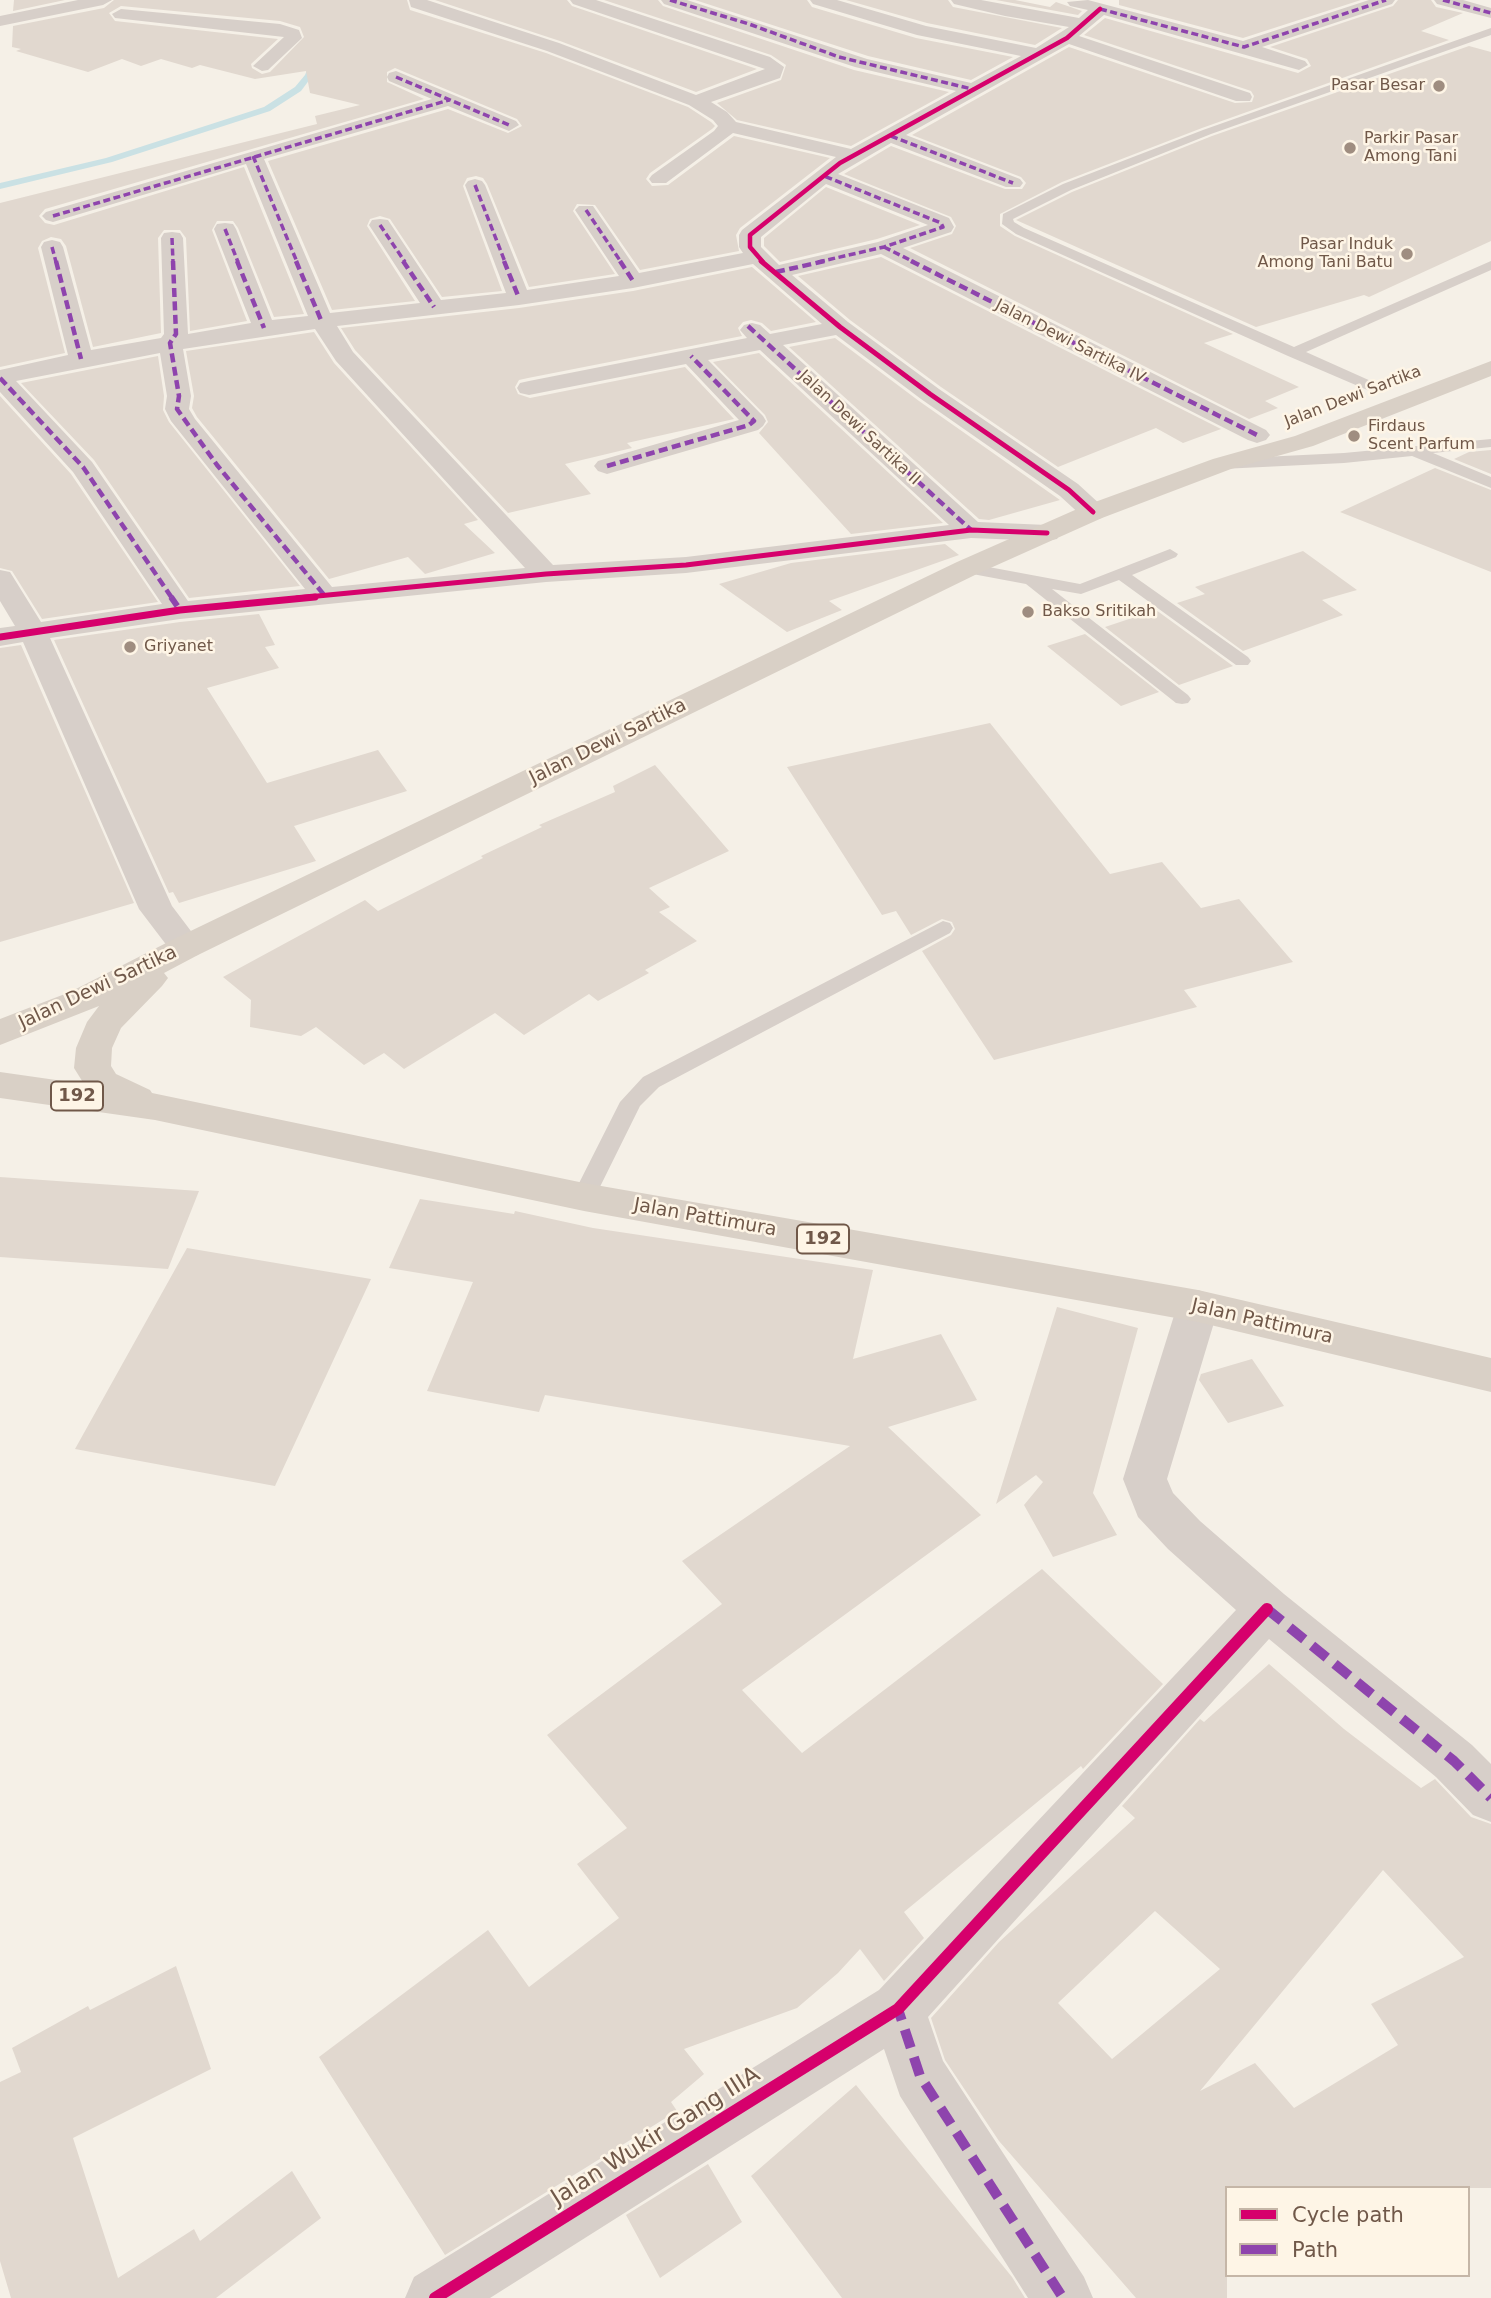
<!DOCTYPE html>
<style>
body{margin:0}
#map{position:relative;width:1491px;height:2298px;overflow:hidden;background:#f5f0e7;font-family:"DejaVu Sans",sans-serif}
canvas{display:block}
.legend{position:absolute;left:1225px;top:2186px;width:245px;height:91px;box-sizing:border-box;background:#fef5e6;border:2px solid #c5b6a7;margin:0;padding:9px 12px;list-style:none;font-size:21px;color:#705849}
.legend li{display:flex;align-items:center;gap:14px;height:35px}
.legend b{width:35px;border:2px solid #c5b6a7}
</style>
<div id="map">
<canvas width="1491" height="2298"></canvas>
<ul class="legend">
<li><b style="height:9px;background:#d6006c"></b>Cycle path</li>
<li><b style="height:9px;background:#8e44ad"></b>Path</li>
</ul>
</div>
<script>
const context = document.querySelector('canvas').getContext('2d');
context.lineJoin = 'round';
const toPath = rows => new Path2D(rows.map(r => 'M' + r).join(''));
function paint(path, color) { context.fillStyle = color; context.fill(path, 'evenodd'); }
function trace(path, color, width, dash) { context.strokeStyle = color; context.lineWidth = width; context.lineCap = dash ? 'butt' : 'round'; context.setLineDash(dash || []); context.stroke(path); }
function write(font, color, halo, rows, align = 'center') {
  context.font = font + ' "DejaVu Sans",sans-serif'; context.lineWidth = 5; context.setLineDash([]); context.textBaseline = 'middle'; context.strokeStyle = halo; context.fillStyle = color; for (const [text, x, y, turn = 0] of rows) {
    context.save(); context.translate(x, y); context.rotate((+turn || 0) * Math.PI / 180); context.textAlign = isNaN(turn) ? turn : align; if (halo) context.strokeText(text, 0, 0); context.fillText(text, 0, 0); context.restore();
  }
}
paint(toPath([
 [313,56,320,58,313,75,301,91,270,111,112,162,0,189,0,183,106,158,264,107,295,87,305,75,313,56]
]), '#cae1e4');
paint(toPath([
 [14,0,65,0,13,11],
 [114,0,407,0,410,10,546,53,688,107,711,122,715,126,712,129,650,173,646,179,652,186,668,185,734,136,830,158,740,228,736,235,739,251,640,270,595,205,577,204,573,211,615,274,529,287,487,184,483,178,476,176,467,178,463,186,502,291,442,297,390,219,380,216,370,219,367,226,415,301,332,310,268,161,448,109,508,133,522,126,517,119,395,68,387,72,387,82,424,99,45,209,39,216,45,223,54,225,244,167,304,314,274,317,238,228,233,221,217,221,212,230,247,321,190,331,186,238,180,230,164,230,158,238,161,333,93,347,66,246,61,239,51,237,42,241,38,248,65,353,0,367,0,203,317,124,315,116,360,105,310,93,306,71,255,79,200,65,192,68,161,59,141,66,122,59,88,72,16,51,21,49,12,47,13,26,104,8],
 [121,6,280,21,300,27,304,37,270,72,262,74,252,68,251,64,278,39,115,21,109,13],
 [435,0,567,0,572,6,757,69,696,92,560,41],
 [604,0,658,0,663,6,854,70,949,92,851,146,737,120,717,103,781,80,786,65,771,55],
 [695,0,807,0,812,7,916,38,1013,57,971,80,868,56],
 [846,0,948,0,953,7,1062,28,1035,45,927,23],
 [996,0,1015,0,1050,7,1056,2,1082,11,1078,15],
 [1119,0,1361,0,1243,38,1119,5],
 [1398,0,1431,0,1436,7,1463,13,1421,31,1449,40,1202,128,1062,182,1000,214,1000,226,1015,236,1233,334,1204,343,1299,387,1265,401,1278,408,1249,419,910,248,952,234,956,226,951,217,844,174,891,146,1005,189,1022,189,1026,183,1021,177,912,135,1069,47,1235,103,1252,102,1254,96,1251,91,1084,35,1105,18,1298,73,1311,66,1307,59,1270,47,1393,6],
 [1469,46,1491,52,1491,241,1369,297,1364,295,1256,327,1016,220,1072,192,1212,136],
 [826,187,920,225,877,239,780,262,764,246,764,238],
 [881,257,1221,429,1183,443,1156,428,1058,467,941,387,850,320,798,276],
 [752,267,816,322,771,331,762,323,751,320,743,322,738,328,742,336,528,378,519,380,515,387,518,394,530,398,685,367,734,419,627,443,632,448,565,464,591,494,508,513,355,350,341,328,519,308,633,291],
 [314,332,334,363,478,520,464,524,495,553,425,574,408,557,329,579,197,417,192,408,194,396,186,351],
 [835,338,919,401,1060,500,989,520,979,519,789,347],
 [759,353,943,523,851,534,759,433,768,422,765,415,713,362],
 [158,356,164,396,163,410,169,422,300,586,189,598,94,460,21,383],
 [0,396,71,474,158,602,42,619,12,571,0,568],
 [1491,450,1491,474,1454,459,1469,452],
 [1435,468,1491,490,1491,572,1340,512],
 [945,544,959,555,829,601,842,610,787,632,719,584,791,563],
 [1303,551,1357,590,1322,600,1343,615,1243,651,1177,603,1205,594,1195,587],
 [1156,610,1233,666,1179,685,1105,627],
 [259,614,275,645,265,647,279,668,207,688,267,783,378,750,407,791,294,826,316,861,179,903,173,892,169,893,54,640,180,622],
 [1085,634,1159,692,1121,706,1047,646],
 [21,645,134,903,0,942,0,648],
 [990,723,1110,874,1162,862,1201,908,1239,899,1293,962,1184,990,1197,1007,994,1060,922,951,951,935,955,929,952,922,942,919,911,935,896,911,882,915,787,767],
 [655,765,729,851,649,888,670,907,659,912,697,941,645,970,649,973,598,1001,589,994,524,1035,495,1013,404,1069,384,1053,364,1065,316,1027,301,1036,250,1027,251,1000,223,977,365,900,378,911,483,858,481,856,542,827,539,825,615,792,613,786],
 [0,1177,199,1191,168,1269,0,1257],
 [420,1199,514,1214,515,1211,593,1228,873,1270,853,1359,941,1334,977,1400,888,1427,981,1515,742,1690,802,1753,1042,1569,1163,1684,1083,1769,1081,1766,904,1912,924,1938,884,1981,860,1949,838,1973,797,2008,684,2049,704,2074,671,2102,677,2111,445,2255,319,2057,488,1930,529,1987,619,1918,577,1864,627,1828,547,1735,722,1604,682,1561,850,1446,545,1395,539,1412,427,1391,473,1282,389,1268],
 [187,1248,371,1279,275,1486,75,1449],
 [1057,1307,1138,1328,1093,1493,1117,1535,1053,1557,1024,1505,1043,1482,1036,1475,996,1504],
 [1252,1359,1284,1406,1228,1423,1199,1380,1201,1374],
 [1269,1664,1344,1729,1421,1788,1435,1779,1471,1817,1491,1824,1491,2188,1227,2188,1227,2298,1136,2298,999,2141,945,2060,931,2018,999,1942,1135,1818,1122,1806,1200,1719,1204,1722],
 [1383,1870,1464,1957,1371,2004,1398,2045,1294,2108,1255,2063,1200,2091],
 [1155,1911,1220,1969,1112,2059,1058,2003],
 [176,1966,211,2069,73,2138,118,2278,194,2229,200,2241,292,2171,321,2218,216,2298,11,2298,0,2261,0,2082,21,2072,12,2048,88,2006,90,2010],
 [856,2085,1012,2277,1025,2298,842,2298,751,2176],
 [708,2164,742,2222,660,2278,626,2215]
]), '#e1d8cf');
paint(toPath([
 [1491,28,1491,35,1211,134,1071,190,1013,219,1014,222,1024,228,1294,347,1491,261,1491,270,1306,352,1382,386,1384,389,1382,392,1372,392,1288,356,1016,234,1002,224,1003,214,1063,184,1203,130,1491,28],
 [1491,439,1491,447,1433,453,1491,477,1491,488,1412,456,1344,463,1222,469,1214,464,1222,459,1344,453,1491,439],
 [1170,549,1178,554,1176,557,1132,575,1248,657,1251,661,1248,665,1236,665,1119,580,1081,594,1052,589,1188,695,1191,699,1188,703,1182,704,1176,703,1026,584,967,573,959,568,967,563,1080,584,1170,549],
 [943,921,950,923,953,928,950,933,659,1087,640,1106,592,1203,584,1206,576,1203,572,1197,620,1102,643,1077,943,921]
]), '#d7cfc9');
paint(toPath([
 [78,0,112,0,103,5,0,26,0,16,78,0],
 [409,0,427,0,559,43,696,95,765,69,573,4,570,0,596,0,770,57,784,67,780,78,711,102,727,112,736,122,851,149,956,91,855,67,664,4,661,0,687,0,867,59,971,83,1021,56,917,35,813,4,810,0,837,0,926,26,1036,48,1069,27,1005,16,954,4,951,0,981,0,1079,18,1088,10,1070,6,1067,2,1088,0,1243,41,1369,0,1395,0,1392,4,1262,47,1305,61,1308,65,1299,70,1104,15,1079,36,1250,93,1252,97,1250,101,1236,101,1069,44,906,135,1020,179,1023,183,1020,187,1006,187,891,143,838,174,949,218,954,227,951,232,903,248,1266,430,1270,435,1266,440,1257,443,1248,440,881,254,792,275,848,322,939,389,1078,484,1102,506,1106,512,1102,518,1093,520,1084,518,1060,496,921,399,836,335,783,345,978,522,1047,525,1057,527,1061,533,1057,539,1047,541,971,538,686,573,546,582,180,619,50,638,172,906,203,947,198,955,186,958,174,955,139,909,23,642,0,646,0,628,15,626,0,601,0,570,10,572,41,622,162,604,73,472,0,392,0,370,68,355,41,247,44,242,52,240,60,242,63,247,91,350,161,338,164,334,161,238,164,233,172,232,180,233,183,238,188,334,251,323,214,229,217,224,225,223,233,224,236,229,272,320,308,316,246,164,53,222,46,220,42,216,46,212,432,99,389,81,387,77,389,73,396,71,516,121,519,125,509,131,448,106,264,159,330,313,420,303,369,225,372,220,380,219,388,220,441,300,506,293,465,185,468,181,475,179,482,181,485,185,527,290,619,276,575,210,579,206,593,206,639,273,743,253,739,247,739,235,742,230,836,157,733,133,666,183,652,183,649,179,652,175,714,131,718,126,713,120,689,105,547,51,411,7,409,0],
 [826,184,928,225,878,242,779,265,761,247,761,237,826,184],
 [753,264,822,324,770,334,760,325,752,323,744,325,740,330,747,338,529,381,520,383,517,388,520,393,529,395,686,364,739,420,598,461,594,466,598,471,607,474,758,430,763,426,766,421,763,416,708,360,760,350,949,525,686,557,553,565,353,352,337,326,519,305,633,288,753,264],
 [315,329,336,361,525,568,332,587,195,419,189,409,191,396,183,349,315,329],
 [160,353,167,396,165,409,171,421,305,589,188,601,92,462,16,381,160,353],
 [1434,0,1463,0,1491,8,1491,18,1437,4,1434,0],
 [121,9,280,24,299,30,302,38,268,70,262,71,253,66,284,37,115,18,112,14,121,9],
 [1198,1290,1213,1295,1219,1306,1167,1479,1173,1493,1200,1521,1284,1594,1472,1745,1491,1764,1491,1822,1473,1815,1436,1777,1269,1639,928,2017,943,2061,1084,2277,1093,2298,1028,2298,900,2096,884,2049,490,2298,405,2298,414,2277,879,1990,1236,1610,1168,1549,1138,1517,1123,1479,1177,1306,1183,1295,1198,1290]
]), '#d7cfc9');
paint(toPath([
 [1491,361,1491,376,1313,446,1231,469,1102,518,977,574,198,955,164,973,168,978,162,986,121,1028,112,1048,111,1066,116,1074,150,1090,152,1093,584,1183,1198,1290,1491,1358,1491,1392,1198,1322,584,1211,155,1120,0,1098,0,1072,84,1084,74,1068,76,1048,87,1022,99,1006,0,1045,0,1019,70,992,174,939,957,562,1084,506,1213,459,1295,436,1491,361]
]), '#d9d0c6');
trace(toPath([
 [670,0,749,24,839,57,972,89],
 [1443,0,1491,13],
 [1100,9,1244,47,1386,0],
 [396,77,509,125],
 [891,136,1013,183],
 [253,156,297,262],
 [475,185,505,262],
 [586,210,621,262],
 [53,216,449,100],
 [380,225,405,262],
 [225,229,238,262],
 [172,238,173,262],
 [52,247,56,262],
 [884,247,914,262],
 [818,262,884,247,943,227,941,223,824,176]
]), '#8e44ad', 3.5, [7, 3.5]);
trace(toPath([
 [56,261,81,359],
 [173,261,176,334,170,343,179,396,177,409,217,465,325,596],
 [237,261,264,328],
 [296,261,321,320],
 [403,261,434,307],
 [504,261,519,298],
 [620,261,633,281],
 [911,261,1257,435],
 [776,272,825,261],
 [748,326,971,530],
 [0,378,83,467,172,598],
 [607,466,749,425,754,421,691,356]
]), '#8e44ad', 4.5, [9, 4.5]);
trace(toPath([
 [171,597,180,610]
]), '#8e44ad', 6, [11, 6]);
trace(toPath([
 [1267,1609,1454,1761,1491,1798],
 [892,2013,898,2009,920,2076,1063,2298]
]), '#8e44ad', 10, [19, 10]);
trace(toPath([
 [763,262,750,247,750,235,840,163,1067,38,1100,9]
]), '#d6006c', 4.5);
trace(toPath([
 [761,261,840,327,930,394,1069,490,1093,512],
 [297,598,546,574,686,565,971,530,1047,533]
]), '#d6006c', 5);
trace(toPath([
 [0,637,180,610,315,597]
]), '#d6006c', 7);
trace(toPath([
 [435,2298,898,2009,1267,1609]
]), '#d6006c', 12);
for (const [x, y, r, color] of [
 [1439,86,7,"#9f8d80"],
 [1350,148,7,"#9f8d80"],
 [1407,254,7,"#9f8d80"],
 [1354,436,7,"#9f8d80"],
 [1028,612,7,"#9f8d80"],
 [130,647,7,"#9f8d80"]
]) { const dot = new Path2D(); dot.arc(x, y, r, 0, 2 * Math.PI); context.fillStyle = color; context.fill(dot); trace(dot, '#fef5e6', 2.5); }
write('16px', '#705849', '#fef5e6', [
 ["Pasar Besar",1425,86,"right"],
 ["Parkir Pasar",1364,139],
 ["Among Tani",1364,157],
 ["Pasar Induk",1393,245,"right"],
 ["Among Tani Batu",1393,263,"right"],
 ["Firdaus",1368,427],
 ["Scent Parfum",1368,445],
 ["Bakso Sritikah",1042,612],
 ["Griyanet",144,647]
], 'left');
write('16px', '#705849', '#fef5e6', [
 ["Jalan Dewi Sartika IV",1070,342,27],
 ["Jalan Dewi Sartika",1353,397,-21],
 ["Jalan Dewi Sartika II",859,428,43]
]);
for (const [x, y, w] of [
 [77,1096,52],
 [823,1239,52]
]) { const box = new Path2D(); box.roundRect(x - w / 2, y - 14.5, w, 29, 5); context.fillStyle = '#fef5e6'; context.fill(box); trace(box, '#705849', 2); }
write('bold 18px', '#705849', null, [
 ["192",77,1096],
 ["192",823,1239]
]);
write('19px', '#705849', '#fef5e6', [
 ["Jalan Dewi Sartika",608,742,-26],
 ["Jalan Dewi Sartika",98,988,-25],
 ["Jalan Pattimura",705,1218,10],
 ["Jalan Pattimura",1262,1322,13]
]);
write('23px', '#705849', '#fef5e6', [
 ["Jalan Wukir Gang IIIA",656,2137,-32]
]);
</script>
